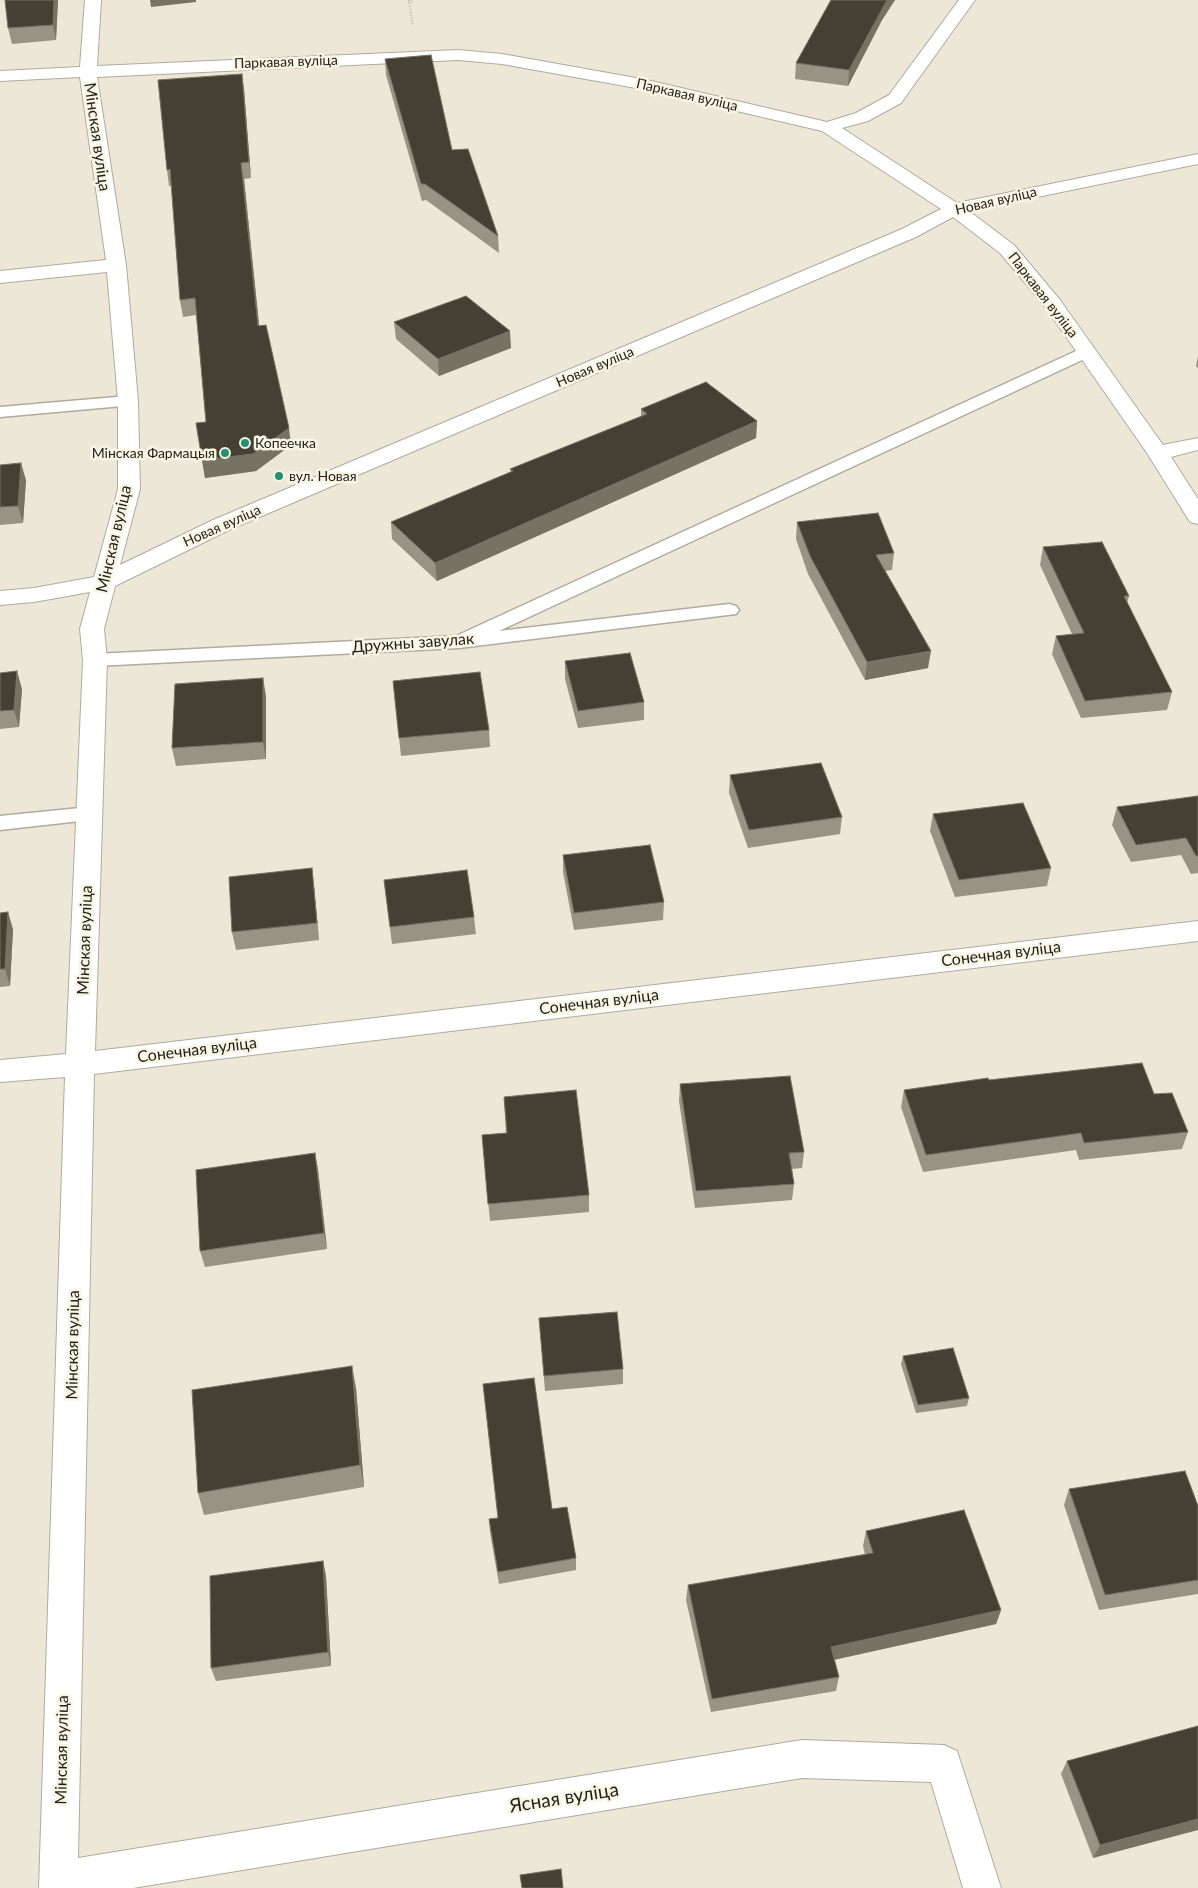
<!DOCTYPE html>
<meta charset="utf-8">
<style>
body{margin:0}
canvas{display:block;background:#ece7d7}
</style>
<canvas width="1198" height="1888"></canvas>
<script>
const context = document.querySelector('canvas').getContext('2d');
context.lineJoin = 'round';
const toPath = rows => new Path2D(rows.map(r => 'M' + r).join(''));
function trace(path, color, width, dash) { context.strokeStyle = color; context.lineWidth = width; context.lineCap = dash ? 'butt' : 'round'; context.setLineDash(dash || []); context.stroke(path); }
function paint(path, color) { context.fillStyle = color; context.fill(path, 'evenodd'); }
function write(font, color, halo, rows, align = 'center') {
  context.font = font + ' Lato,sans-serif'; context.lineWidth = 5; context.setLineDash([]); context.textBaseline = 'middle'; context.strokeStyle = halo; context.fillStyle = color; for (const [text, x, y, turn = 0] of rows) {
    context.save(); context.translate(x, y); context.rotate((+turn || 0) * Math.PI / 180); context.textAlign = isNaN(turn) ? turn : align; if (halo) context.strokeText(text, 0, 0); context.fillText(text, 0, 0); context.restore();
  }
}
const service = toPath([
 [1087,346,1093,347,1095,351,1093,355,499,631,729,604,736,606,739,610,736,614,459,648,95,666,88,665,85,660,88,655,95,654,456,636,1087,346],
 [128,396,134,397,137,401,134,405,0,417,0,407,128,396],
 [90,807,98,809,101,814,98,819,0,830,0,816,90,807]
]);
const minor = toPath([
 [85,0,101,0,97,66,458,50,502,54,647,80,827,122,856,113,889,95,959,0,975,0,901,103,868,121,842,128,957,203,1198,154,1198,164,969,211,1014,245,1060,300,1163,445,1198,438,1198,450,1171,457,1198,499,1198,524,1190,522,1147,453,1046,308,1000,253,953,217,916,237,229,530,115,586,104,629,107,660,95,1051,1198,921,1198,941,94,1074,78,1858,802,1740,944,1745,957,1751,1001,1888,963,1888,931,1782,802,1778,133,1888,39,1888,65,1077,0,1082,0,1060,66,1054,83,660,80,629,90,592,34,602,0,605,0,591,34,588,94,577,118,489,118,401,107,272,0,283,0,271,106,260,80,77,0,81,0,71,80,67,85,0],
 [458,60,502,64,647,90,822,131,941,209,902,229,213,520,120,565,140,489,138,401,126,265,97,77,458,60]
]);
trace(service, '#b0ab9c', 3);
trace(minor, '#b0ab9c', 2);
trace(toPath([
 [409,0,413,26],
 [409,3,414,0]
]), '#858176', 2, [0.5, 2.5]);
paint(service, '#fff');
paint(minor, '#fff');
paint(toPath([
 [58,0,56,40,12,44,8,28],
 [831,0,895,0,882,20,848,86,795,79,796,63],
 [385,59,452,150,498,236,499,253,426,200,422,201,386,75],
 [244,89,251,178,244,179,259,326,291,445,256,471,205,478,196,423,206,422,196,315,183,317,180,300,172,186,169,186,167,170],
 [394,322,511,348,439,376,396,339],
 [1198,356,1198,368,1196,366],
 [641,409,757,421,756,438,437,581,392,539,391,522,511,472,510,469,641,416],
 [0,465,26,480,23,523,0,525],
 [797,522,894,553,892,570,885,571,928,668,865,680,808,574,796,539],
 [1043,547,1129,596,1127,603,1172,692,1167,710,1081,718,1052,654,1056,636,1072,634,1040,565],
 [565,661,644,702,644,720,578,728,565,679],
 [0,673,22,689,19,727,0,729],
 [393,681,489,730,490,747,401,756],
 [266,696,266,759,176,766,172,748],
 [730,775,842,817,840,834,748,848,729,793],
 [1198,796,1198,873,1191,874,1181,855,1131,862,1112,825,1117,807],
 [933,814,1051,868,1047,886,955,897,930,831],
 [563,855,664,902,663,920,574,930,563,872],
 [384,880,474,917,476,934,392,944],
 [314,886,319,940,236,950,232,932],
 [0,913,13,929,10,986,0,987],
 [989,1080,1154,1094,1188,1132,1182,1149,1079,1160,1076,1150,923,1172,901,1107,904,1090],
 [680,1084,804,1152,802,1168,792,1169,794,1184,792,1200,695,1208,679,1101],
 [504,1097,589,1195,589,1212,490,1221,482,1135,506,1133],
 [315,1153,318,1170,327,1249,205,1267,200,1251],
 [539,1318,623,1369,623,1384,545,1391],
 [903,1356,969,1398,967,1406,916,1413,901,1364],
 [483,1384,552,1509,576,1558,576,1570,499,1584,490,1532,489,1519,498,1518],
 [356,1388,364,1487,204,1515,198,1493],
 [1069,1489,1198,1506,1198,1594,1099,1610,1064,1505],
 [866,1531,1001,1610,996,1624,834,1660,839,1677,836,1691,711,1712,686,1600,688,1585,865,1555,863,1546],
 [323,1561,326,1576,331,1666,216,1681,211,1668],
 [1198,1726,1093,1858,1061,1774,1067,1761]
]), '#989485');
paint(toPath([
 [54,0,58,0,56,40,53,25],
 [150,0,196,0,196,2,151,7],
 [887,0,895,0,882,20,848,86,849,70],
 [242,74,244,89,251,178,249,162],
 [241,163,244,179,261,343,258,326],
 [510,331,511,348,439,376,438,359],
 [757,421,756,438,437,581,435,563],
 [289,428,291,445,256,471,205,478,202,460],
 [21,463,26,480,23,523,18,506],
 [931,651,928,668,865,680,867,662],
 [17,671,22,689,19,727,14,710],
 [263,678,266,696,266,759,263,742],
 [312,868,314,886,319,940,317,923],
 [8,912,13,929,10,986,5,969],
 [315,1153,318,1170,327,1249,324,1233],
 [352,1366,356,1388,364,1487,360,1465],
 [323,1561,326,1576,331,1666,328,1652],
 [1001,1610,996,1624,828,1661,831,1647],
 [1198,1819,1198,1830,1093,1858,1100,1845]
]), '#767264');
const building = toPath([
 [5,0,54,0,53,25,8,28,5,0],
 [831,0,887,0,849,70,796,63,831,0],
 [431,55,452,150,468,149,498,236,425,184,421,184,385,59,431,55],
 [242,74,249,162,241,163,258,326,266,325,289,428,253,454,202,460,196,423,206,422,195,298,180,300,170,169,167,170,158,80,242,74],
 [466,296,510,331,438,359,394,322,466,296],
 [706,382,757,421,435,563,391,522,513,471,510,469,647,414,641,409,706,382],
 [21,463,18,506,0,507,0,465,21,463],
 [878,513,894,553,876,555,931,651,867,662,810,556,797,522,878,513],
 [1102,542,1129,596,1124,596,1172,692,1085,701,1056,636,1084,633,1043,547,1102,542],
 [630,653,644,702,578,711,565,661,630,653],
 [17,671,14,710,0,711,0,673,17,671],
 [480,672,489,730,399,738,393,681,480,672],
 [263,678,263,742,172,748,175,684,263,678],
 [821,763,842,817,749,830,730,775,821,763],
 [1198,796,1198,856,1196,856,1186,838,1136,845,1117,807,1198,796],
 [1023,803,1051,868,959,880,933,814,1023,803],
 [650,845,664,902,574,913,563,855,650,845],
 [312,868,317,923,232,932,229,877,312,868],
 [467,870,474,917,390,927,384,880,467,870],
 [8,912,5,969,0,969,0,913,8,912],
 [1142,1063,1154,1094,1172,1093,1188,1132,1084,1143,1081,1133,926,1155,904,1090,988,1078,989,1080,1142,1063],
 [790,1076,804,1152,789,1153,794,1184,696,1191,680,1084,790,1076],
 [576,1090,589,1195,488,1204,482,1135,507,1133,504,1097,576,1090],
 [315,1153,324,1233,200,1251,196,1170,315,1153],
 [617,1312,623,1369,544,1376,539,1318,617,1312],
 [953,1348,969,1398,918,1405,903,1356,953,1348],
 [352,1366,360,1465,198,1493,192,1390,352,1366],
 [534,1378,552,1509,567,1507,576,1558,498,1572,489,1519,498,1518,483,1384,534,1378],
 [1185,1471,1198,1506,1198,1580,1105,1595,1069,1489,1185,1471],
 [964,1510,1001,1610,831,1647,839,1677,712,1699,688,1585,873,1553,866,1531,964,1510],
 [323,1561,328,1652,211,1668,210,1576,323,1561],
 [1198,1726,1198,1819,1100,1845,1067,1761,1198,1726],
 [561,1869,563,1888,522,1888,520,1875,561,1869]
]);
paint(building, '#444033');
trace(building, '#767264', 1);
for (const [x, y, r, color] of [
 [245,443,5,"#229171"],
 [225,453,5,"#229171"],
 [279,476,5,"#229171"]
]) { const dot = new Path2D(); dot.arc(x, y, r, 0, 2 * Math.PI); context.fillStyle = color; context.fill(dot); trace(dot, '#f9f5e4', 2); }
write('14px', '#201e18', '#f9f5e4', [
 ["Паркавая вуліца",286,62,-2],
 ["Паркавая вуліца",687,95,13],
 ["Новая вуліца",996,201,-13],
 ["Паркавая вуліца",1043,295,52],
 ["Новая вуліца",595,367,-23],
 ["Новая вуліца",222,526,-24]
]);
write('14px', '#201e18', '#f9f5e4', [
 ["Копеечка",255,443],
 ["Мінская Фармацыя",215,453,"right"],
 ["вул. Новая",289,476]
], 'left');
write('16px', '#201e18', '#f9f5e4', [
 ["Мінская вуліца",97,137,82],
 ["Мінская вуліца",114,539,-77],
 ["Дружны завулак",413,643,-4],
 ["Мінская вуліца",85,940,-88],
 ["Сонечная вуліца",1001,954,-7],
 ["Сонечная вуліца",599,1002,-7],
 ["Сонечная вуліца",197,1050,-7],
 ["Мінская вуліца",73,1345,-89],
 ["Мінская вуліца",62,1750,-89]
]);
write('19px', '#201e18', '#f9f5e4', [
 ["Ясная вуліца",564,1798,-9]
]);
</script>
